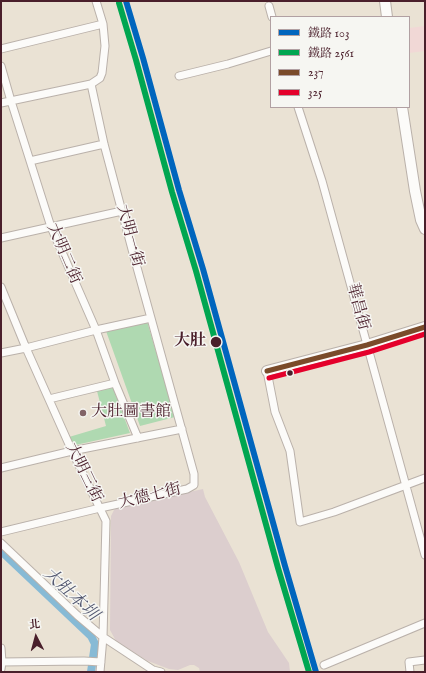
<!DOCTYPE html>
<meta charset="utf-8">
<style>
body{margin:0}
#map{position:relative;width:426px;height:673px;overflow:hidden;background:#eae2d4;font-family:"IM FELL English","Noto Serif TC",serif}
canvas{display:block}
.frame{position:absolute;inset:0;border:2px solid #4a1f2b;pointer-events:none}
.legend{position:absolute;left:270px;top:16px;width:140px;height:92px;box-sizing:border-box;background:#f6f6f2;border:1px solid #b1a0a2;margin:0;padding:5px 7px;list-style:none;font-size:12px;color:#4a1f2b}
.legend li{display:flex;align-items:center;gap:8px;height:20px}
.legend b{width:20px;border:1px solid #b1a0a2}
.north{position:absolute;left:16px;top:617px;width:40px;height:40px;-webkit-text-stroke:3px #f6f6f2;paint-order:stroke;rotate:354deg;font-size:11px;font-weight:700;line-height:16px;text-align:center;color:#4a1f2b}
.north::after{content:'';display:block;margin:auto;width:14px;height:18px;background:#4a1f2b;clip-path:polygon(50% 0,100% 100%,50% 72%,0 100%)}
</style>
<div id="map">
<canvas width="426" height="673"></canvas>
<div class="frame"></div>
<ul class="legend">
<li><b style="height:5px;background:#0065bd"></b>鐵路 103</li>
<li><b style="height:5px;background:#00a651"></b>鐵路 2561</li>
<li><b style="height:5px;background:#7a4b2a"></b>237</li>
<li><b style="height:5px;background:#e4002b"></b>325</li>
</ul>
<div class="north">北</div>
</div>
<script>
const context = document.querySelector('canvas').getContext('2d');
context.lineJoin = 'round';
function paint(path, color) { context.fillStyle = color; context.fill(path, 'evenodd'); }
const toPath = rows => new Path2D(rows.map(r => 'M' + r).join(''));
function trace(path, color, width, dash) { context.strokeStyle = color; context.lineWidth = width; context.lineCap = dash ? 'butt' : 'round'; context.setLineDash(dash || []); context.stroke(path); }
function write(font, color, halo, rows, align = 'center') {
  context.font = font + ' "IM FELL English","Noto Serif TC",serif'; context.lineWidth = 3; context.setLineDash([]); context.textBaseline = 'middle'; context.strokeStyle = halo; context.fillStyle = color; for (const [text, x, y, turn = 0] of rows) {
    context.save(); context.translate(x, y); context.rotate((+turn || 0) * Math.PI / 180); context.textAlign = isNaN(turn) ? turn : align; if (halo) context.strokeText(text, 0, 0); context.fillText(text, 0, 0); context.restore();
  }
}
paint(toPath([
 [425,26,425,51,409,53,409,28]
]), '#f1d8d6');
paint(toPath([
 [203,489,205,497,239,562,268,632,289,663,290,672,200,672,199,668,194,665,190,665,178,670,169,669,148,661,138,655,116,641,110,630,111,516,114,510,117,508]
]), '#dccece');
paint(toPath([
 [147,321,175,417,140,426,106,331],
 [112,385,130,433,71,446,69,437,106,426,97,391]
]), '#afd9b1');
trace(toPath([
 [1,551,91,636,95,644,91,672]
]), '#87bad5', 8);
const street = toPath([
 [269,6,272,17],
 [1,49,103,24],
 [1,66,11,101,51,227,96,330,115,383,138,438],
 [179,76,228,64,271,51],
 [1,103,91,84,100,78,102,73,105,46,103,24,96,1],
 [298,107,322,181,425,555],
 [30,161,104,144],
 [1,238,122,211],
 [1,287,26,348,72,451,106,521,103,637,100,672],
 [1,353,26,348,96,330,151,318],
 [267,371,275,412,290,451,300,522,334,512,425,478],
 [49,399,115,383],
 [1,468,72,451,182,429],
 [1,532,100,508,187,489,194,485,194,474,133,253,104,144,91,84],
 [1,543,77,615,103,637,153,670,161,672],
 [1,648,2,662,1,669],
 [1,662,84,661,101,662],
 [324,665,425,623],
 [410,672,409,662,425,660]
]);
const secondary = toPath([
 [385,1,387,17],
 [402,107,415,191,421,220,425,229],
 [267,371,367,345,425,327]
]);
trace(street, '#bab1aa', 9);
trace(secondary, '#bab1aa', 12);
trace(street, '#fcfbf9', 7);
trace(secondary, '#fcfbf9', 10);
trace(toPath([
 [267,371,367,345,425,327]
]), '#7a4b2a', 5);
trace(toPath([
 [269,378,369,352,425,334]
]), '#e4002b', 5);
trace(toPath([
 [126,1,143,58,179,190,203,269,285,566,316,672]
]), '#0065bd', 6);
trace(toPath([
 [119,3,136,60,172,192,196,271,278,568,309,672]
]), '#00a651', 6);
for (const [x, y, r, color] of [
 [216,342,6,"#4a1f2b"],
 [290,373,3.5,"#4a1f2b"],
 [83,413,4,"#826366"]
]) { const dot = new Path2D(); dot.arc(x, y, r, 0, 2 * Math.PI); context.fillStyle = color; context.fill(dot); trace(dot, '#f6f6f2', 1.5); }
write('16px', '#4a1f2b', '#f6f6f2', [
 ["大明一街",129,236,75],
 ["大明二街",63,254,67],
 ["華昌街",357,307,75],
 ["大明三街",83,473,64],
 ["大德七街",150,497,-13]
]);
write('bold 16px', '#4a1f2b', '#f6f6f2', [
 ["大肚",206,342]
], 'right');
write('16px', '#4a1f2b', '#f6f6f2', [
 ["大肚圖書館",91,413]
], 'left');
write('italic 17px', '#51566f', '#f6f6f2', [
 ["大肚本圳",70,595,43]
]);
</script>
